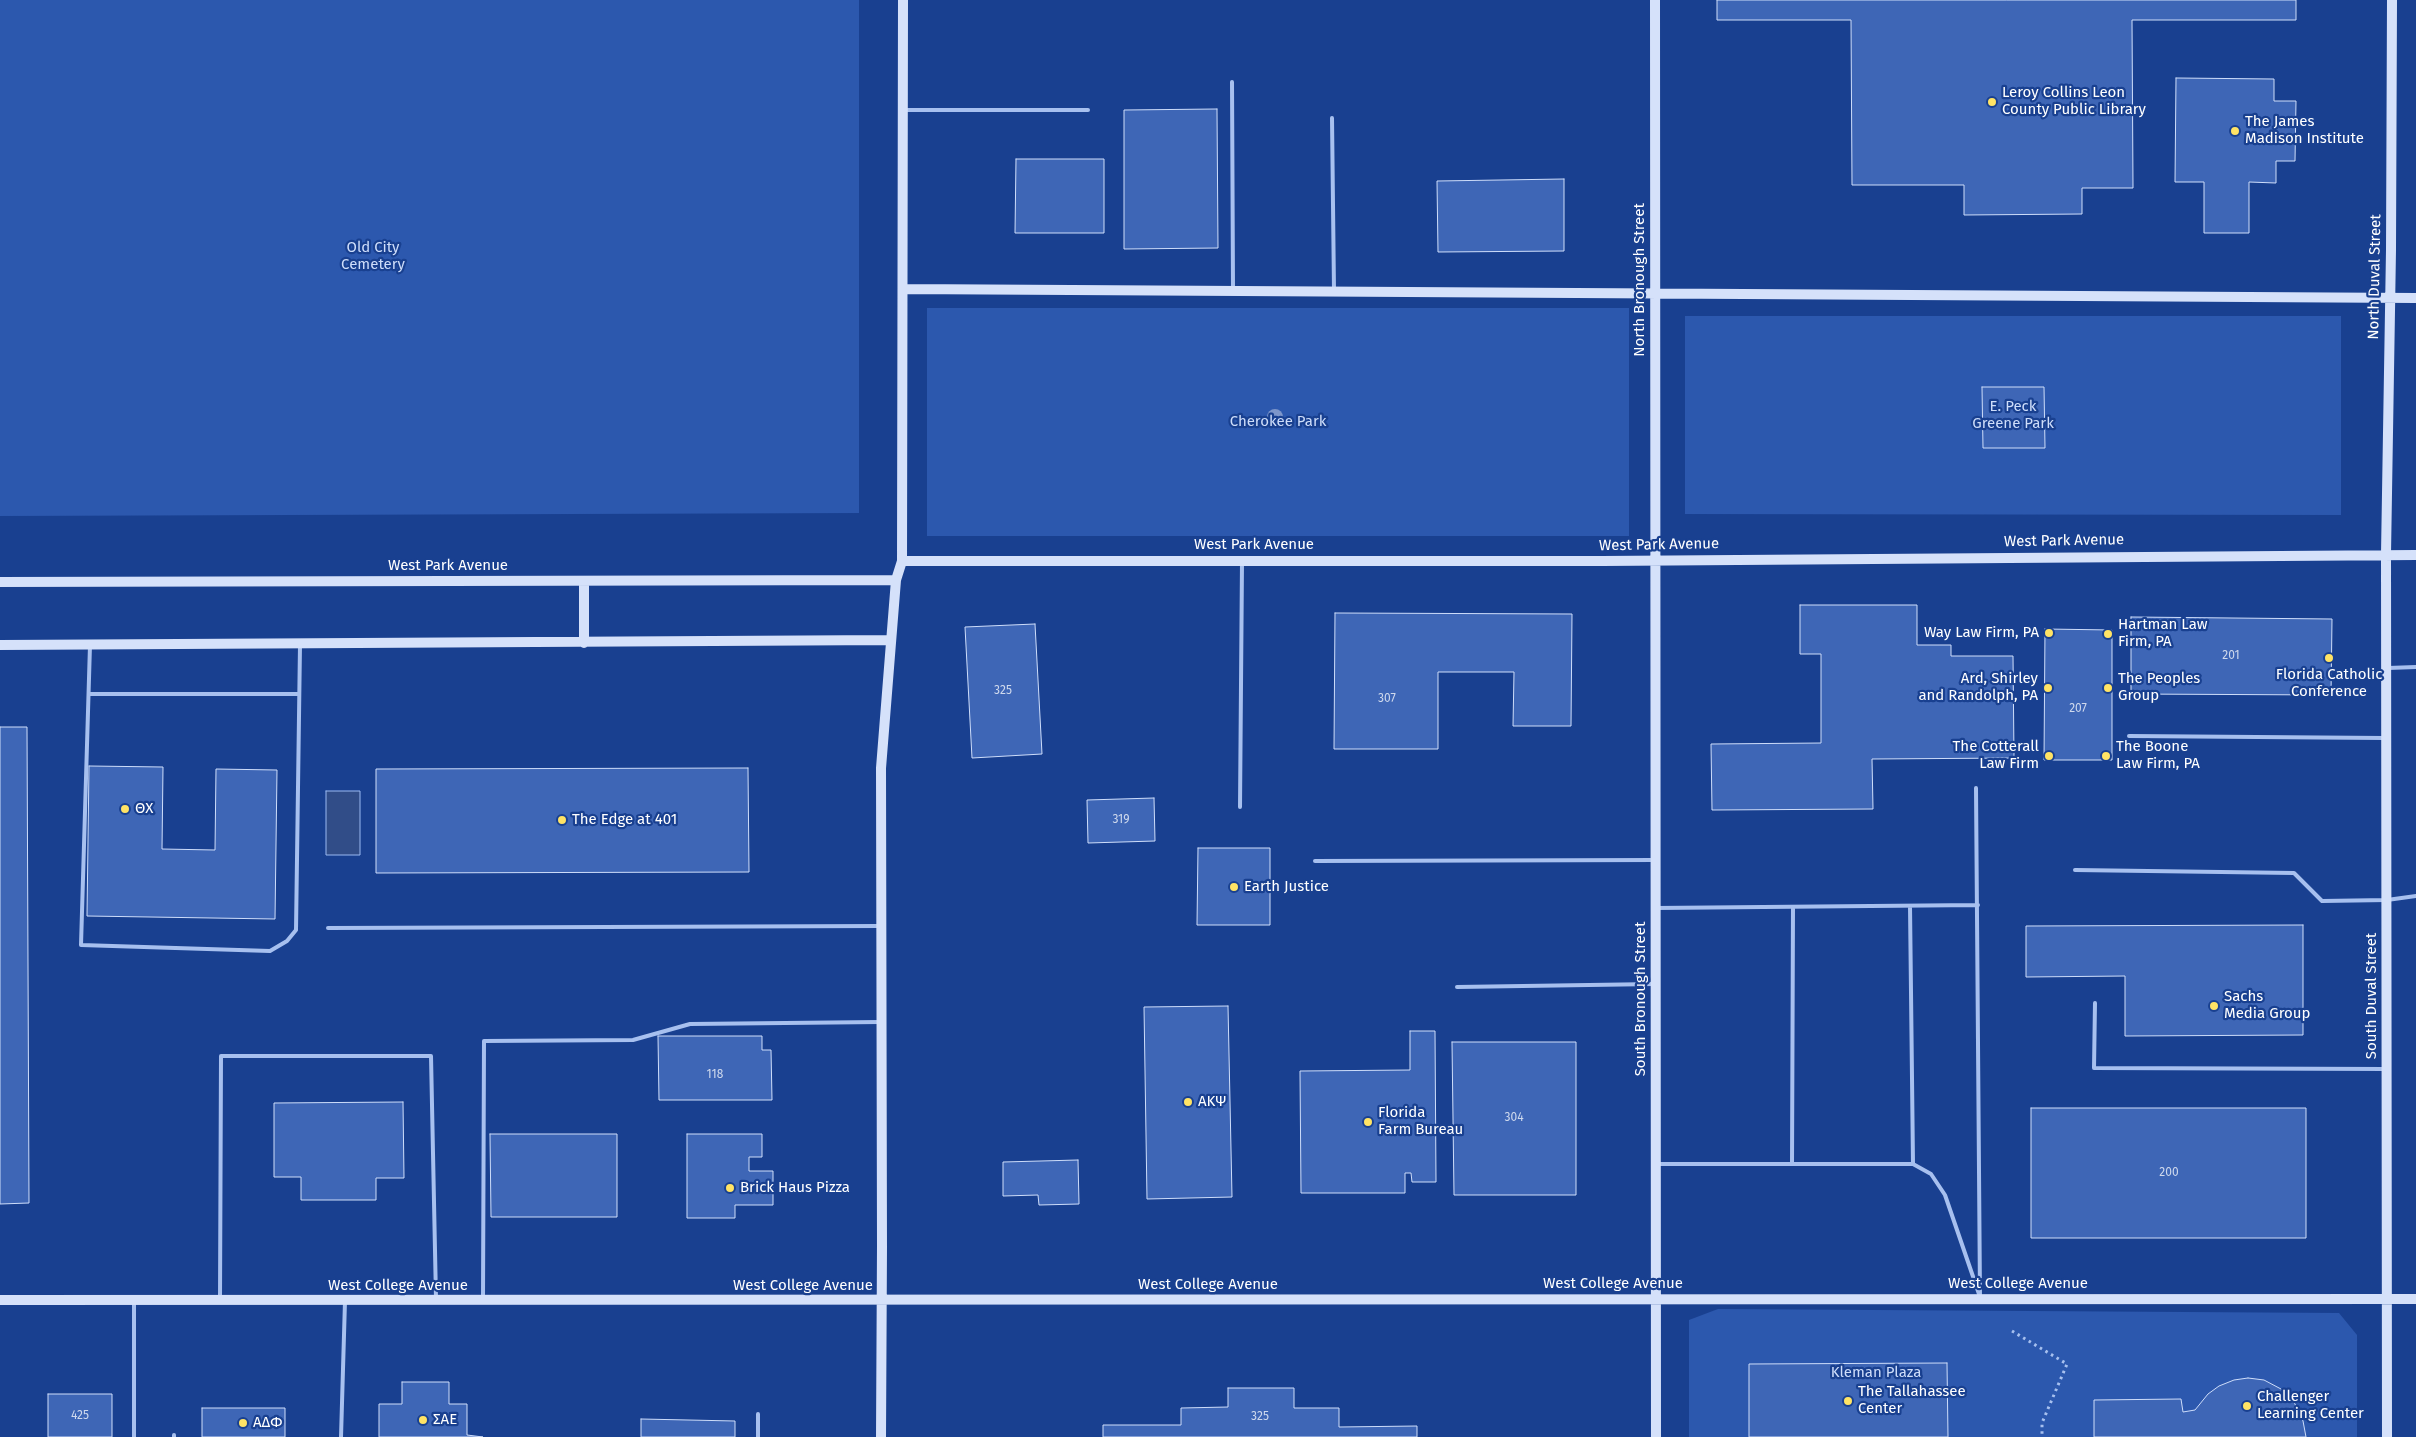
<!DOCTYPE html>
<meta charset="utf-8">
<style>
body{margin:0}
canvas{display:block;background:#194090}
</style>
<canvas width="2416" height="1437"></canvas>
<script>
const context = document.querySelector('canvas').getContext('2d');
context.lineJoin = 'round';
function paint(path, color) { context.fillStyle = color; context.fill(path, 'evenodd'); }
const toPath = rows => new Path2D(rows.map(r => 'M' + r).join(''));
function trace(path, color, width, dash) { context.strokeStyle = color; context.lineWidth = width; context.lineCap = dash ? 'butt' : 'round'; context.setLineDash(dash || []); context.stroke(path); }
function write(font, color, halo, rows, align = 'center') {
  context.font = font + ' "Fira Sans",sans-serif'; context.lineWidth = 4.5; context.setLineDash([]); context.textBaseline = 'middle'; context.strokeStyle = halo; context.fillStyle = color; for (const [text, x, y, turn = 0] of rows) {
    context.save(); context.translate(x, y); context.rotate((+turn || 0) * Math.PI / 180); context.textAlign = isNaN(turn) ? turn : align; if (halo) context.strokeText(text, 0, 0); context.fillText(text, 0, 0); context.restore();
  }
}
paint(toPath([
 [0,0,859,0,859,513,0,516],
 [927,308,1629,308,1629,536,927,536],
 [1685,316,2341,316,2341,515,1685,514],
 [1718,1309,2339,1313,2357,1335,2357,1437,1689,1437,1689,1320]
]), '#2c58ae');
const water = toPath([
 [326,791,360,791,360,855,326,855,326,791]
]);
paint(water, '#314d88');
trace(water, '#9ab9f1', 1);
const building = toPath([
 [1717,0,2296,0,2296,20,2132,20,2133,188,2082,188,2082,214,1964,215,1964,185,1852,185,1851,20,1717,20,1717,0],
 [2176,78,2274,79,2274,101,2296,101,2295,161,2276,161,2276,183,2249,182,2249,233,2204,233,2204,182,2175,182,2176,78],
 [1217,109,1218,248,1124,249,1124,110,1217,109],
 [1016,159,1104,159,1104,233,1015,233,1016,159],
 [1564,179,1564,251,1438,252,1437,181,1564,179],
 [1982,387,2044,387,2045,448,1983,448,1982,387],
 [1800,605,1917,605,1917,645,1951,645,1951,656,2013,656,2014,758,1872,759,1873,809,1712,810,1711,744,1821,743,1821,654,1800,654,1800,605],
 [1335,613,1572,614,1571,726,1513,726,1514,672,1438,672,1438,749,1334,749,1335,613],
 [2131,617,2332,619,2331,695,2131,694,2131,617],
 [1035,624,1042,754,972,758,965,627,1035,624],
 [2045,629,2112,630,2112,760,2044,760,2045,629],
 [0,727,27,727,29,1203,0,1204,0,727],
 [89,766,163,767,162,849,215,850,216,769,277,770,275,919,87,916,89,766],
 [748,768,749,872,376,873,376,769,748,768],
 [1154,798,1155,841,1088,843,1087,800,1154,798],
 [1198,848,1270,848,1270,925,1197,925,1198,848],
 [2303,925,2303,1035,2125,1036,2125,976,2026,977,2026,926,2303,925],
 [1228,1006,1232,1197,1147,1199,1144,1007,1228,1006],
 [1410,1031,1435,1031,1436,1182,1412,1182,1411,1173,1405,1173,1405,1193,1301,1193,1300,1071,1410,1070,1410,1031],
 [658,1036,762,1036,762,1050,771,1050,772,1100,659,1100,658,1036],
 [1452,1042,1576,1042,1576,1195,1454,1195,1452,1042],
 [403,1102,404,1178,376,1178,376,1200,301,1200,301,1177,274,1177,274,1103,403,1102],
 [2031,1108,2306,1108,2306,1238,2031,1238,2031,1108],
 [490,1134,617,1134,617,1217,491,1217,490,1134],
 [687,1134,762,1134,762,1157,749,1157,749,1171,773,1171,773,1205,735,1205,735,1218,687,1218,687,1134],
 [1078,1160,1079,1204,1039,1205,1038,1195,1003,1196,1003,1162,1078,1160],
 [1947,1363,1948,1437,1749,1437,1749,1364,1947,1363],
 [2248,1378,2264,1380,2281,1389,2294,1402,2303,1421,2306,1437,2094,1437,2094,1400,2181,1399,2183,1412,2195,1410,2208,1394,2219,1386,2234,1380,2248,1378],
 [402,1382,449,1382,449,1404,467,1404,467,1435,483,1437,379,1437,379,1404,402,1404,402,1382],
 [1228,1388,1294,1388,1294,1408,1339,1408,1339,1427,1417,1426,1417,1437,1103,1437,1103,1425,1181,1425,1181,1408,1228,1407,1228,1388],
 [48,1394,112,1394,112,1437,48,1437,48,1394],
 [202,1408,285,1408,285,1437,202,1437,202,1408],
 [641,1419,735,1421,735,1437,641,1437,641,1419]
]);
paint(building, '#3e66b6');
trace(building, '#ceddfa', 1);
trace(toPath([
 [2012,1331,2067,1364,2042,1423,2042,1437]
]), '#a7c0ef', 3, [2.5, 4]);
trace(toPath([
 [1232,82,1233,289],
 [905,110,1088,110],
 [1332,118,1334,291],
 [90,645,81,945,270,951,287,941,296,930,300,645],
 [2388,668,2416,667],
 [89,694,299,694],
 [2129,736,2384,738],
 [1976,788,1980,1298],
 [1240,807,1242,562],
 [1315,861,1655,860],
 [2075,870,2294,873,2322,901,2387,900,2416,896],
 [1910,906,1913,1164],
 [1656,908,1978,905],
 [328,928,880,926],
 [1457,987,1655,984],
 [2095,1003,2094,1068,2385,1069],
 [1658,1164,1913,1164,1931,1174,1945,1195,1979,1294],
 [1792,1164,1793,907],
 [220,1298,221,1056,431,1056,436,1299],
 [483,1298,484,1041,633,1040,690,1024,880,1022],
 [758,1414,758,1437],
 [174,1435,174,1437],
 [134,1437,134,1301],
 [341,1437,345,1301]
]), '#a7c0ef', 4);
trace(toPath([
 [1655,0,1656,1437],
 [903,289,2416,298],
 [902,561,1602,561,2416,555],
 [584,581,584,643],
 [0,582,896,580],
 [0,645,891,640],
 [0,1300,2416,1299],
 [881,1437,882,1246,881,768,896,580,902,561,903,0],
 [2387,1437,2386,554,2391,250,2392,0]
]), '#d5e1fa', 10);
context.fillStyle = '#7d96ca';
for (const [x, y] of [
 [1275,417]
]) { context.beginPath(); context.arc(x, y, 8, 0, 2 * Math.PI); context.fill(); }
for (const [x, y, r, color] of [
 [1992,102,5,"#ffe365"],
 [2235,131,5,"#ffe365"],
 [2049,633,5,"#ffe365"],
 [2108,634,5,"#ffe365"],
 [2329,658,5,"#ffe365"],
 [2048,688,5,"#ffe365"],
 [2108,688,5,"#ffe365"],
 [2049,756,5,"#ffe365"],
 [2106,756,5,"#ffe365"],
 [125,809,5,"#ffe365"],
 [562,820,5,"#ffe365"],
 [1234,887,5,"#ffe365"],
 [2214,1006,5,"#ffe365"],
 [1188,1102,5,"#ffe365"],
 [1368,1122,5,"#ffe365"],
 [730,1188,5,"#ffe365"],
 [1848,1401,5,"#ffe365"],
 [2247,1406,5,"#ffe365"],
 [423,1420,5,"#ffe365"],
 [243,1423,5,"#ffe365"]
]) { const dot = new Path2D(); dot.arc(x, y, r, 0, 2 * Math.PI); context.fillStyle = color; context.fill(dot); trace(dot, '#194090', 2); }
write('12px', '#cfd9ed', null, [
 ["201",2231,656],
 ["325",1003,691],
 ["307",1387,699],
 ["207",2078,709],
 ["319",1121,820],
 ["118",715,1075],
 ["304",1514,1118],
 ["200",2169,1173],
 ["425",80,1416],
 ["325",1260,1417]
]);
write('15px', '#fff', '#194090', [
 ["Leroy Collins Leon",2002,93],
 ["County Public Library",2002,110],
 ["The James",2245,122],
 ["Madison Institute",2245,139],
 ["Hartman Law",2118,625],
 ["Firm, PA",2118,642],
 ["Way Law Firm, PA",2039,633,"right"],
 ["Florida Catholic",2329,675,"center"],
 ["Conference",2329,692,"center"],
 ["Ard, Shirley",2038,679,"right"],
 ["and Randolph, PA",2038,696,"right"],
 ["The Peoples",2118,679],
 ["Group",2118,696],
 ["The Cotterall",2039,747,"right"],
 ["Law Firm",2039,764,"right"],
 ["The Boone",2116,747],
 ["Law Firm, PA",2116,764],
 ["ΘΧ",135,809],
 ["The Edge at 401",572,820],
 ["Earth Justice",1244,887],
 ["Sachs",2224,997],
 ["Media Group",2224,1014],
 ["AKΨ",1198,1102],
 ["Florida",1378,1113],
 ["Farm Bureau",1378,1130],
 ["Brick Haus Pizza",740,1188],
 ["The Tallahassee",1858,1392],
 ["Center",1858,1409],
 ["Challenger",2257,1397],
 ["Learning Center",2257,1414],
 ["ΣΑΕ",433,1420],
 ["ΑΔΦ",253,1423]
], 'left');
write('15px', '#ceddfa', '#194090', [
 ["Old City",373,248],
 ["Cemetery",373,265],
 ["E. Peck",2013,407],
 ["Greene Park",2013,424],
 ["Cherokee Park",1278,422],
 ["Kleman Plaza",1876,1373]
]);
write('15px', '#fff', '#194090', [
 ["North Duval Street",2375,277,-89],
 ["North Bronough Street",1640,280,-90],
 ["West Park Avenue",2064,541,-1],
 ["West Park Avenue",1254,545],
 ["West Park Avenue",1659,545,-1],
 ["West Park Avenue",448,566],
 ["South Duval Street",2372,996,-90],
 ["South Bronough Street",1641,999,-90],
 ["West College Avenue",1613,1284],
 ["West College Avenue",2018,1284],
 ["West College Avenue",1208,1285],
 ["West College Avenue",398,1286],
 ["West College Avenue",803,1286]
]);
</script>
